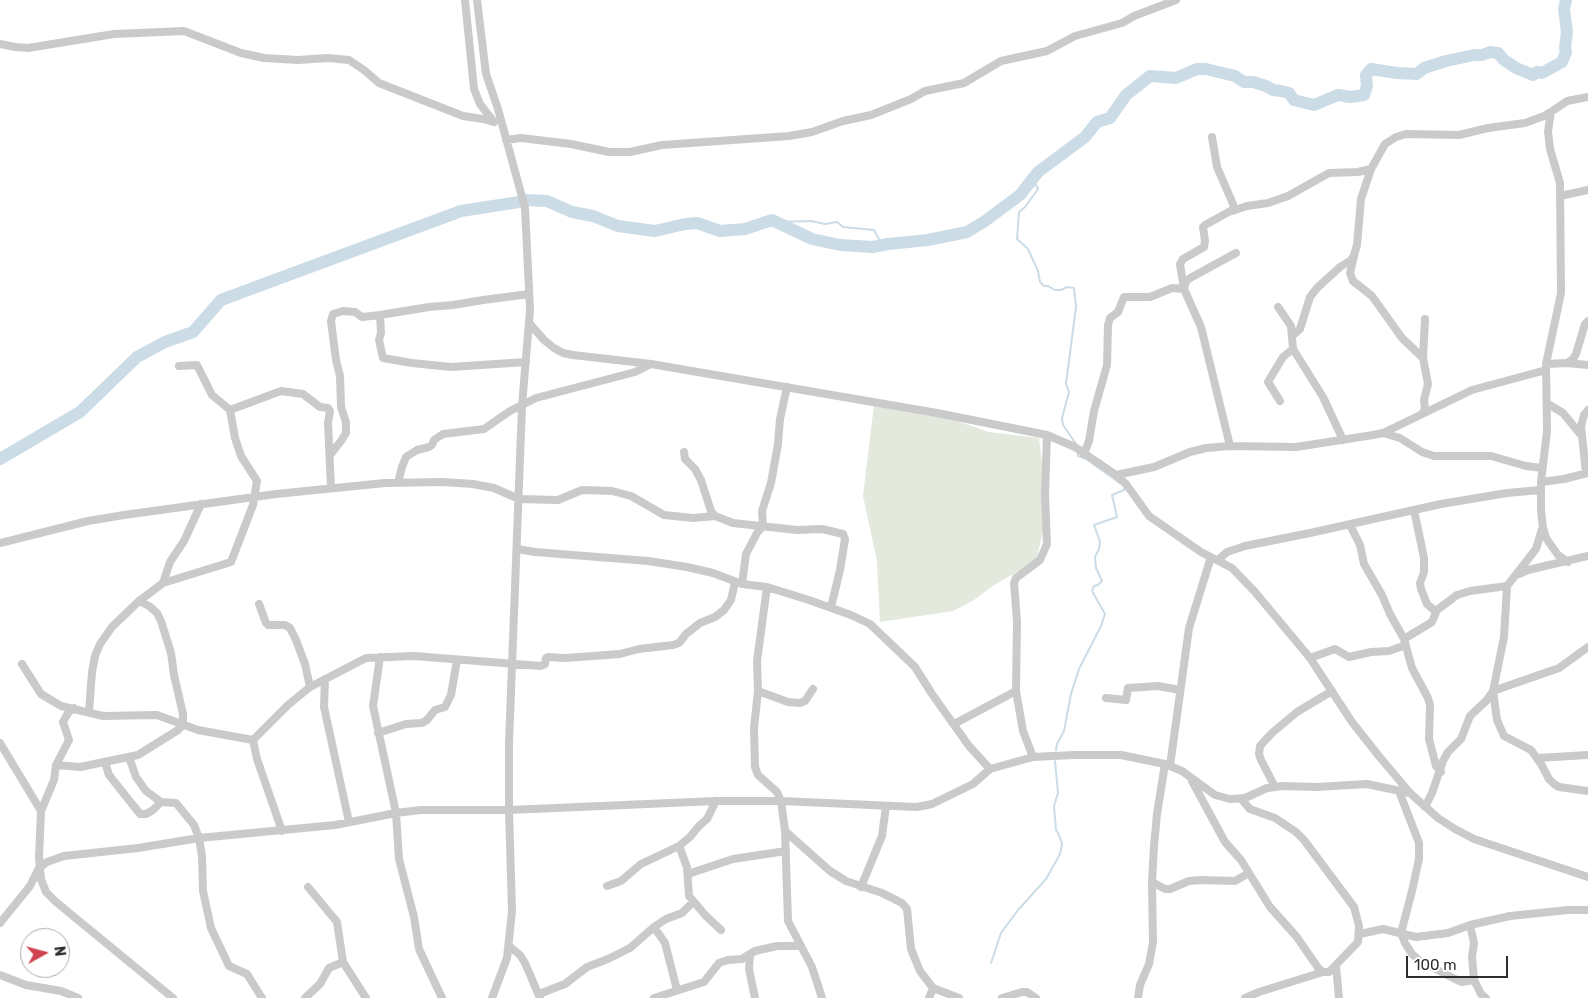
<!DOCTYPE html>
<style>
body{margin:0}
#map{position:relative;width:1588px;height:998px;overflow:hidden;background:#fff;font-family:Rubik,sans-serif}
canvas{display:block}
.north{position:absolute;left:20px;top:928px;width:50px;height:50px;box-sizing:border-box;background:#fff;border:1px solid #ababab;border-radius:50%;rotate:83deg;font-size:14px;font-weight:700;line-height:20px;text-align:center;color:#2d2d2d}
.north::after{content:'';display:block;margin:auto;width:18px;height:22px;background:#cf4450;clip-path:polygon(50% 0,100% 100%,50% 72%,0 100%)}
.scale{position:absolute;left:1406px;top:956px;width:102px;height:22px;box-sizing:border-box;border:2px solid #2d2d2d;border-top:0;padding-left:6px;font-size:15px;line-height:18px;white-space:nowrap;color:#2d2d2d;-webkit-text-stroke:4px #fff;paint-order:stroke}
</style>
<div id="map">
<canvas width="1588" height="998"></canvas>
<div class="north">N</div>
<div class="scale">100 m</div>
</div>
<script>
const context = document.querySelector('canvas').getContext('2d');
context.lineJoin = 'round';
function paint(path, color) { context.fillStyle = color; context.fill(path, 'evenodd'); }
const toPath = rows => new Path2D(rows.map(r => 'M' + r).join(''));
function trace(path, color, width, dash) { context.strokeStyle = color; context.lineWidth = width; context.lineCap = dash ? 'butt' : 'round'; context.setLineDash(dash || []); context.stroke(path); }
paint(toPath([
 [874,405,948,418,989,432,1039,438,1042,463,1044,527,1036,561,994,585,974,600,953,611,880,622,877,561,863,496]
]), '#e3e9dc');
trace(toPath([
 [1033,179,1038,189,1025,207,1019,212,1017,239,1028,249,1038,271,1040,282,1044,286,1048,286,1055,290,1061,290,1067,287,1074,288,1076,307,1066,384,1069,392,1062,418,1063,425,1076,444],
 [775,222,811,221,825,224,837,222,843,227,874,230,882,245],
 [1056,750,1057,744,1064,731,1071,694,1079,669,1101,626,1105,614,1092,591,1094,586,1098,585,1102,581,1096,568,1095,557,1099,549,1100,542,1094,525,1117,517,1112,495,1124,490,1124,486,1086,459,1078,456,1078,452],
 [991,963,1001,933,1018,910,1046,879,1060,854,1062,844,1059,835,1056,830,1054,806,1058,793,1055,761]
]), '#cbdce7', 2);
trace(toPath([
 [527,200,547,201,572,212,593,216,618,226,655,231,685,224,697,223,720,231,745,229,772,220,812,239,840,245,873,247,888,244,928,240,967,232,985,221,1020,195,1038,172,1085,137,1097,122,1110,118,1126,95,1150,76,1176,78,1197,69,1206,69,1235,76,1244,82,1253,82,1266,86,1273,90,1281,91,1289,93,1294,100,1314,105,1338,95,1350,97,1364,95,1367,86,1366,75,1371,69,1397,73,1417,74,1424,68,1446,61,1474,55,1482,55,1490,52,1498,53,1504,60,1516,68,1533,75,1537,72,1542,73,1562,62,1566,52,1565,48,1567,32,1564,9,1566,0],
 [0,459,80,412,137,357,165,342,193,332,221,300,461,211,519,202]
]), '#cbdce7', 12);
trace(toPath([
 [465,0,474,89,480,104,494,122],
 [477,0,486,74,498,109,525,208,530,310,522,406,509,743,509,810,512,911,507,958,492,998],
 [0,44,15,47,28,48,114,34,184,31,241,53,264,58,298,60,328,58,349,60,364,70,379,83,463,116,483,119,494,122],
 [1212,137,1217,167,1233,204,1234,209,1205,225,1203,227,1205,241,1204,247,1183,259,1180,264,1184,289,1201,327,1230,446],
 [506,140,521,138,571,144,609,152,630,152,662,145,789,136,812,132,843,121,871,115,911,99,925,91,964,83,1001,61,1047,51,1075,36,1122,23,1134,16,1176,0],
 [1560,196,1588,190],
 [1232,211,1247,206,1268,203,1288,196,1329,173,1358,172,1371,169],
 [1354,256,1350,273,1353,281,1372,296,1402,338,1423,358],
 [1184,289,1186,281,1192,277,1236,253],
 [1278,307,1291,326,1293,349,1323,397,1343,440],
 [380,315,381,333,379,340,383,358,412,363,451,367,526,362],
 [530,324,544,340,554,348,563,353,573,355,651,364,937,413,1047,435,1075,447,1116,475,1126,484,1149,516,1201,552,1232,568,1255,592,1310,658,1352,722,1378,755,1410,793,1438,818,1455,829,1474,839,1588,877],
 [1292,336,1300,329,1310,297,1317,288,1340,267,1351,260,1354,255,1357,245,1361,199,1371,169,1385,144,1396,137,1406,134,1459,135,1488,128,1525,123,1544,116,1551,112],
 [1567,363,1573,359,1576,354,1585,324,1588,321],
 [1546,364,1567,363,1588,365],
 [179,366,197,365,212,395,230,410],
 [1280,401,1268,382,1283,357,1293,349],
 [1548,404,1563,413,1581,435],
 [1422,414,1425,409,1424,400,1428,384,1423,358,1425,319],
 [1383,433,1400,438,1422,452,1434,456,1491,456,1526,466,1542,468],
 [684,452,685,459,695,469,701,480,711,511,715,516,733,523,797,530,822,529,843,534,845,539,840,570,831,607],
 [1084,454,1089,441,1094,411,1107,365,1108,325,1110,318,1118,312,1124,297,1150,297,1172,288,1184,289],
 [330,455,341,441,346,433,346,422,341,407,340,376,336,360,331,321,333,314,343,311,355,312,362,317,380,315,429,307,453,305,483,300,529,294],
 [1586,473,1581,426,1584,415,1588,410],
 [1116,475,1154,467,1190,452,1206,448,1230,446,1296,447,1373,435,1383,433,1472,390,1546,370],
 [1541,482,1564,479,1588,473],
 [398,483,402,467,406,457,417,450,429,447,432,445,434,440,443,434,484,429,510,411,536,398,635,372,649,365],
 [1414,510,1424,558,1424,572,1420,583,1421,589,1427,604,1436,612],
 [1350,525,1360,545,1364,564,1382,595,1390,614,1404,639,1412,668,1428,698,1430,705,1429,739,1436,766,1441,772],
 [0,543,88,521,124,515,276,494,385,483,443,482,473,484,494,488,519,499,558,500,582,490,612,491,631,496,664,515,693,518,715,516],
 [517,549,535,552,648,561,687,567,713,573,742,584,767,587,809,600,851,615,870,624,915,667,932,694,969,746,990,769],
 [1218,560,1227,552,1245,546,1310,533,1441,504,1507,493,1540,490],
 [1568,562,1558,555,1546,538,1543,528,1541,510,1541,482,1547,431,1546,364,1561,293,1560,183,1550,149,1548,131,1551,112,1567,101,1588,97],
 [1519,574,1528,570,1588,556],
 [163,583,231,562,253,505,257,481,241,456,235,438,230,410,281,391,303,394,320,407,328,408,330,411,328,423,331,488],
 [742,584,746,554,757,533,763,526,762,511,771,483,778,444,780,419,787,387],
 [767,587,757,661,758,691,754,728,755,767,758,775,777,792,781,801,785,831,788,921,812,967,822,998],
 [259,604,266,623,268,625,285,625,290,628,296,640,305,664,310,687],
 [1404,639,1432,622,1437,610,1457,595,1470,591,1507,586],
 [1588,647,1559,668,1493,691,1497,720,1504,736,1531,750,1541,764,1549,779,1554,784,1559,787,1588,791],
 [380,657,373,706,396,813,399,859,414,917,419,949,442,998],
 [1310,658,1335,649,1349,657,1371,652,1389,651,1406,645],
 [22,664,41,694,61,706,103,716,157,715,198,730,253,740],
 [325,679,324,707,349,822],
 [758,691,788,702,800,703,805,701,813,689],
 [1106,698,1126,700,1128,688,1158,686,1180,690],
 [74,708,68,713,63,722,69,740,56,765,54,780,41,811,39,857,41,879,46,892,56,902,173,998],
 [89,712,92,672,95,656,100,644,112,627,139,601,163,583,170,562,184,541,201,504],
 [954,724,1016,691],
 [378,733,406,724,422,723,427,720,435,710,445,707,451,695,457,660],
 [253,740,288,705,310,687,366,658,414,656,541,666,545,664,546,658,548,657,565,658,620,654,639,649,673,645,679,643,686,634,700,623,715,617,724,610,731,600,735,582],
 [253,740,257,759,282,831],
 [0,743,41,811],
 [129,757,136,777,146,791,161,802,176,803,194,825,199,838,202,856,203,891,211,928,229,966,247,974,262,998],
 [1033,757,1023,731,1016,691,1017,621,1014,583,1016,578,1040,560,1047,544,1045,495,1047,435],
 [1537,758,1588,755],
 [105,762,109,775,140,814,146,814,153,810,161,802],
 [56,765,80,767,138,755,178,730,183,725,183,714,174,675,171,653,161,621,157,613,149,606,139,601],
 [1170,766,1189,628,1211,557],
 [1192,781,1225,842,1241,860,1270,907,1296,936,1319,969,1323,972,1329,972,1358,942,1359,926,1354,907,1304,840,1296,832,1275,818,1250,809,1241,799],
 [1275,787,1261,760,1259,754,1260,746,1272,733,1297,712,1332,691],
 [1399,791,1419,843,1419,859,1412,891,1401,933,1405,943,1412,954,1420,961,1457,980,1462,982,1474,980],
 [1425,807,1432,793,1443,761,1448,752,1461,739,1470,716,1487,700,1493,691,1504,637,1507,586,1536,549,1542,529],
 [785,831,830,871,846,881,882,893,902,903,907,909,911,949,920,971,933,988,959,998],
 [679,846,687,867,689,896,706,916,721,930],
 [688,874,733,859,786,851],
 [1152,882,1165,889,1170,889,1189,881,1202,880,1235,881,1249,873],
 [607,886,621,881,641,864,679,846,690,837,699,826,707,819,716,801],
 [308,887,337,922,343,962,366,998],
 [861,887,882,836,886,806],
 [0,923,30,886,39,868,47,862,64,856,138,848,199,838,335,825,396,813,421,810,509,810,716,801,781,801,917,807,932,804,973,784,990,769,1033,757,1074,755,1121,755,1165,764,1182,771,1215,795,1230,799,1245,798,1267,788,1283,786,1316,787,1367,784,1410,793],
 [1470,925,1474,943,1472,957,1474,980,1481,994,1486,998],
 [654,927,665,943,677,990],
 [1360,934,1383,929,1416,937,1448,933,1470,925,1510,916,1568,910,1588,910],
 [509,946,520,955,525,963,540,998],
 [1336,966,1339,998],
 [0,975,26,985,61,991,78,998],
 [539,994,565,984,587,967,608,959,630,948,654,927,666,919,682,913,693,902],
 [305,998,320,984,329,968,343,962],
 [654,998,704,982,719,963,728,960,742,959,750,954],
 [755,998,749,969,750,954,755,951,777,946,800,946],
 [929,998,933,988],
 [1002,998,1022,992,1027,992,1036,998],
 [1138,998,1140,985,1149,964,1153,942,1152,882,1154,846,1157,814,1165,764],
 [1245,998,1259,992,1323,972]
]), '#cacaca', 8);
</script>
